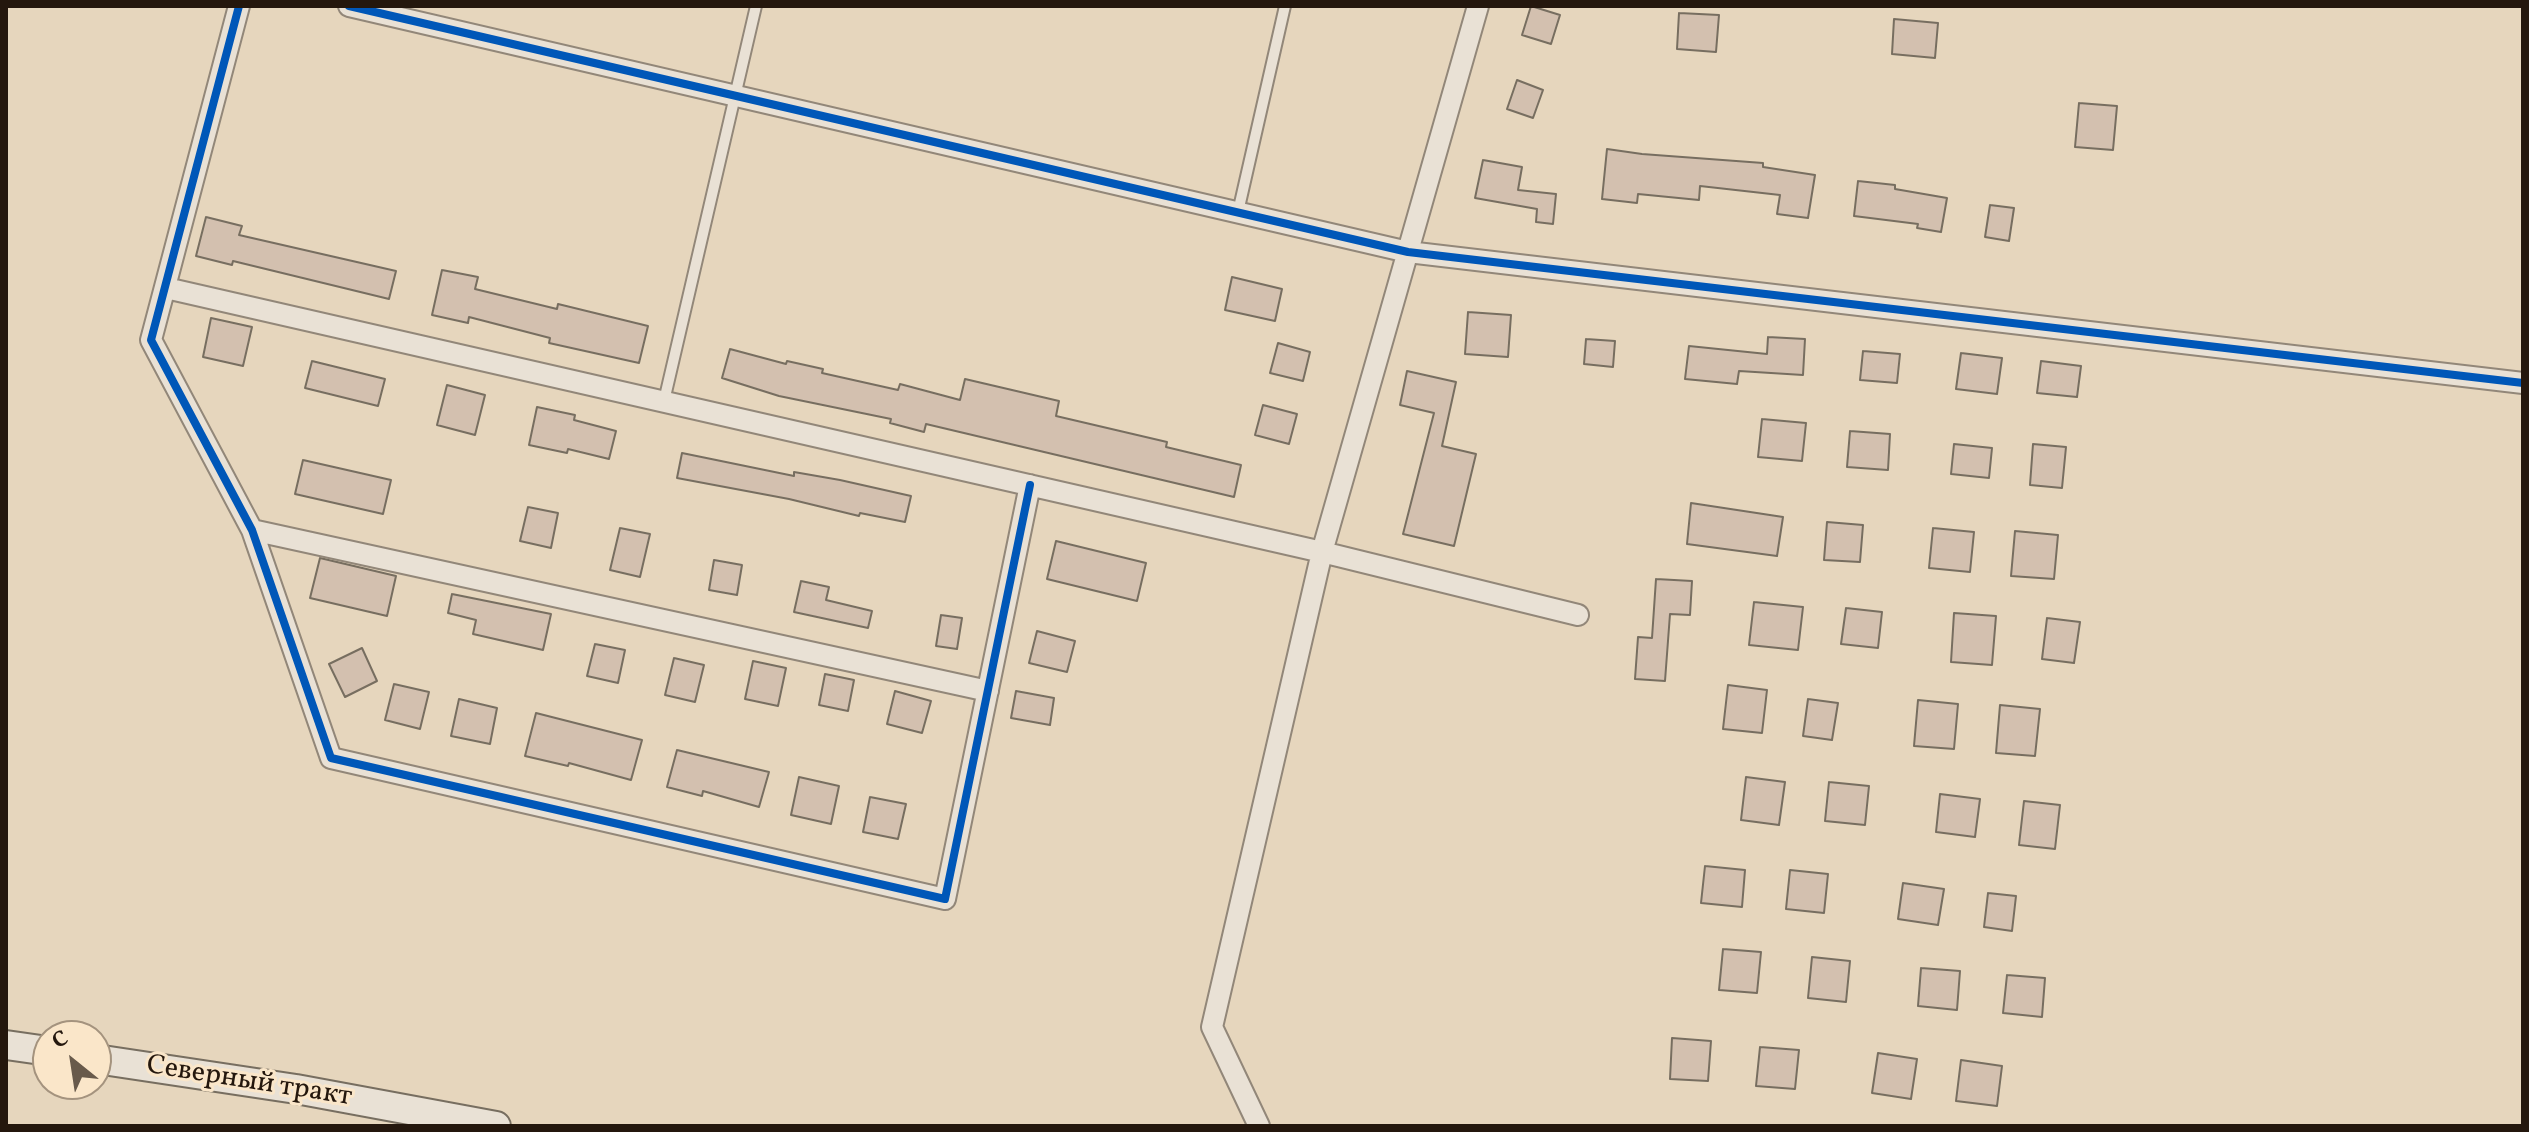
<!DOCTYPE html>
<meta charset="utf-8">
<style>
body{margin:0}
#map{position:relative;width:2529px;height:1132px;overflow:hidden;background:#e6d6bd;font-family:Vollkorn,serif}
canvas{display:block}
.frame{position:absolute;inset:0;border:8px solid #24170d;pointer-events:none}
.north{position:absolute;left:32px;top:1020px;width:80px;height:80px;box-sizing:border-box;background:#fae6c9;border:2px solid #a4937e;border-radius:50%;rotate:330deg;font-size:22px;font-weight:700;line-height:32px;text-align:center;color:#24170d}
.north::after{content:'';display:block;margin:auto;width:28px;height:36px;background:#685a4b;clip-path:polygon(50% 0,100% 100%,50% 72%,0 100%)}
</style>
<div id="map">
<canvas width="2529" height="1132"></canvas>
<div class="frame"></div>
<div class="north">С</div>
</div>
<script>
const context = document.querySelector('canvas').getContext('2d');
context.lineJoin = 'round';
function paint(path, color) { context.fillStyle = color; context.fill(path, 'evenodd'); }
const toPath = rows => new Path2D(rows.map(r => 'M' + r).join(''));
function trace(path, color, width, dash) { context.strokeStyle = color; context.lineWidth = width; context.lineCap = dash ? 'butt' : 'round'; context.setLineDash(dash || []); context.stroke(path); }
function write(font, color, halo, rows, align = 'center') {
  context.font = font + ' Vollkorn,serif'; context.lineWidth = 6; context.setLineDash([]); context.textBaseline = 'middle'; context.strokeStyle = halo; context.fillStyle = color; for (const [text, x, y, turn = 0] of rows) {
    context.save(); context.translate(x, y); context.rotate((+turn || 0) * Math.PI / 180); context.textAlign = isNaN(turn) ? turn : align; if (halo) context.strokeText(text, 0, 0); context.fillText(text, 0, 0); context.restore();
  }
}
const building = toPath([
 [1531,6,1560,15,1551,44,1522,35,1531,6],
 [1679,13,1719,15,1716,52,1677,49,1679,13],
 [1894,19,1938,23,1935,58,1892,54,1894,19],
 [1517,80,1543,90,1533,118,1507,109,1517,80],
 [2079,103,2117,106,2113,150,2075,147,2079,103],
 [1607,149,1642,154,1763,163,1763,167,1815,175,1808,218,1777,214,1780,195,1700,186,1699,200,1638,194,1637,203,1602,199,1607,149],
 [1483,160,1522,167,1518,190,1556,194,1553,224,1536,222,1537,209,1475,198,1483,160],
 [1858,181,1895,185,1895,189,1947,198,1941,232,1917,228,1918,224,1854,216,1858,181],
 [1990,205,2014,208,2009,241,1985,237,1990,205],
 [206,217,242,226,239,235,396,271,389,299,233,261,232,265,196,256,206,217],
 [442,270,478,277,475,289,557,309,558,304,648,326,639,363,549,343,550,338,469,317,468,323,432,315,442,270],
 [1232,277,1282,289,1275,321,1225,310,1232,277],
 [1468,312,1511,315,1508,357,1465,354,1468,312],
 [211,318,252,327,243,366,203,357,211,318],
 [1768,337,1805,339,1803,375,1739,371,1737,384,1685,379,1689,346,1767,354,1768,337],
 [1586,339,1615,341,1613,367,1584,364,1586,339],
 [1278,343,1310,352,1303,381,1270,373,1278,343],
 [730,349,786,364,787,361,823,369,822,373,898,390,900,384,960,400,965,379,1059,401,1056,416,1167,442,1166,447,1241,465,1234,497,926,424,924,432,890,423,891,419,779,396,722,378,730,349],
 [1863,351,1900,354,1897,383,1860,380,1863,351],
 [1961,353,2002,358,1997,394,1956,389,1961,353],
 [312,361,385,379,378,406,305,388,312,361],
 [2041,361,2081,366,2077,397,2037,393,2041,361],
 [1407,371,1456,382,1442,446,1476,454,1454,546,1403,534,1434,413,1400,405,1407,371],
 [447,385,485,395,475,435,437,425,447,385],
 [1263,405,1297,414,1289,444,1255,435,1263,405],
 [537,407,575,415,574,420,616,431,609,459,568,449,567,453,529,445,537,407],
 [1762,419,1806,423,1802,461,1758,457,1762,419],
 [1850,431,1890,434,1888,470,1847,467,1850,431],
 [1954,444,1992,448,1989,478,1951,474,1954,444],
 [2033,444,2066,447,2062,488,2030,485,2033,444],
 [682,453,794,476,794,472,840,480,911,496,905,522,860,513,859,516,789,499,677,478,682,453],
 [303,460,391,480,383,514,295,494,303,460],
 [1691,503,1783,517,1777,556,1687,544,1691,503],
 [528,507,558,513,551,548,520,541,528,507],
 [1827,522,1863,525,1860,562,1824,560,1827,522],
 [620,528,650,534,640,577,610,570,620,528],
 [1933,528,1974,532,1970,572,1929,568,1933,528],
 [2015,531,2058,535,2054,579,2011,576,2015,531],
 [1056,541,1146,563,1137,601,1047,579,1056,541],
 [320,558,396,576,387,616,310,598,320,558],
 [714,560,742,565,737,595,709,590,714,560],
 [1656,579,1692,581,1690,615,1670,614,1665,681,1635,679,1638,637,1652,638,1656,579],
 [801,581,829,587,826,600,872,611,868,628,794,612,801,581],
 [452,594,551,614,543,650,473,634,476,620,448,613,452,594],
 [1754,602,1803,607,1798,650,1749,645,1754,602],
 [1846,608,1882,612,1878,648,1841,644,1846,608],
 [1954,613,1996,616,1992,665,1951,662,1954,613],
 [941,615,962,618,957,649,936,646,941,615],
 [2047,618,2080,622,2074,663,2042,659,2047,618],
 [1037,631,1075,641,1067,672,1029,663,1037,631],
 [595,644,625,650,618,683,587,676,595,644],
 [362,648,377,681,345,697,329,664,362,648],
 [674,658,704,665,695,702,665,695,674,658],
 [753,661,786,668,778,706,745,699,753,661],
 [825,674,854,680,848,711,819,705,825,674],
 [394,684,429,692,420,729,385,720,394,684],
 [1728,685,1767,690,1762,733,1723,729,1728,685],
 [895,691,931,701,922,733,887,724,895,691],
 [1016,691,1054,698,1050,725,1011,718,1016,691],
 [459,699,497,708,490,744,451,736,459,699],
 [1808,699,1838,703,1832,740,1803,736,1808,699],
 [1918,700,1958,704,1954,749,1914,746,1918,700],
 [2000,705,2040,709,2035,756,1996,753,2000,705],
 [536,713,642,740,631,780,569,763,568,766,525,756,536,713],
 [677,750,769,772,759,807,703,791,702,796,667,787,677,750],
 [799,777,839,786,831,824,791,815,799,777],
 [1746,777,1785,782,1779,825,1741,820,1746,777],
 [1829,782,1869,786,1865,825,1825,821,1829,782],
 [1940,794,1980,799,1975,837,1936,832,1940,794],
 [870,797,906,804,898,839,863,832,870,797],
 [2024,801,2060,805,2055,849,2019,845,2024,801],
 [1705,866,1745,870,1742,907,1701,903,1705,866],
 [1790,870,1828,874,1824,913,1786,909,1790,870],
 [1903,883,1944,889,1938,925,1898,919,1903,883],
 [1988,893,2016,896,2012,931,1984,927,1988,893],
 [1723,949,1761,952,1757,993,1719,990,1723,949],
 [1812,957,1850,961,1846,1002,1808,998,1812,957],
 [1921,968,1960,971,1957,1010,1918,1006,1921,968],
 [2007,975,2045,978,2042,1017,2003,1013,2007,975],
 [1672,1038,1711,1041,1708,1081,1670,1079,1672,1038],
 [1760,1047,1799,1050,1795,1089,1756,1086,1760,1047],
 [1878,1053,1917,1059,1911,1099,1872,1093,1878,1053],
 [1961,1060,2002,1066,1997,1106,1956,1101,1961,1060]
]);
paint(building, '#d3c0af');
trace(building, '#776e60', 2);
const lane = toPath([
 [1238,212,1285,6],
 [664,401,756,6]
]);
const street = toPath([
 [239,6,151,340,252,530,331,758,945,899,1030,485],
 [349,6,1408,252,2523,383],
 [166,288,1322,552,1578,615],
 [252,530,988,691],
 [1259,1126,1212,1027,1322,552,1478,6]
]);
const secondary = toPath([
 [6,1045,48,1051],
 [96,1059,296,1089,496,1126]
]);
trace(lane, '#928779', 14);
trace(street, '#928779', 24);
trace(secondary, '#776e60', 32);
trace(lane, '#e9e1d5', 10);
trace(street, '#e9e1d5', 20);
trace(secondary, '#e9e1d5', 28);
trace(toPath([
 [239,6,151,340,252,530,331,758,945,899,1030,485],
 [349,6,1408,252,2523,383]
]), '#0057b8', 8);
write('28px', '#24170d', '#fae6c9', [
 ["Северный тракт",249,1083,9]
]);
</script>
